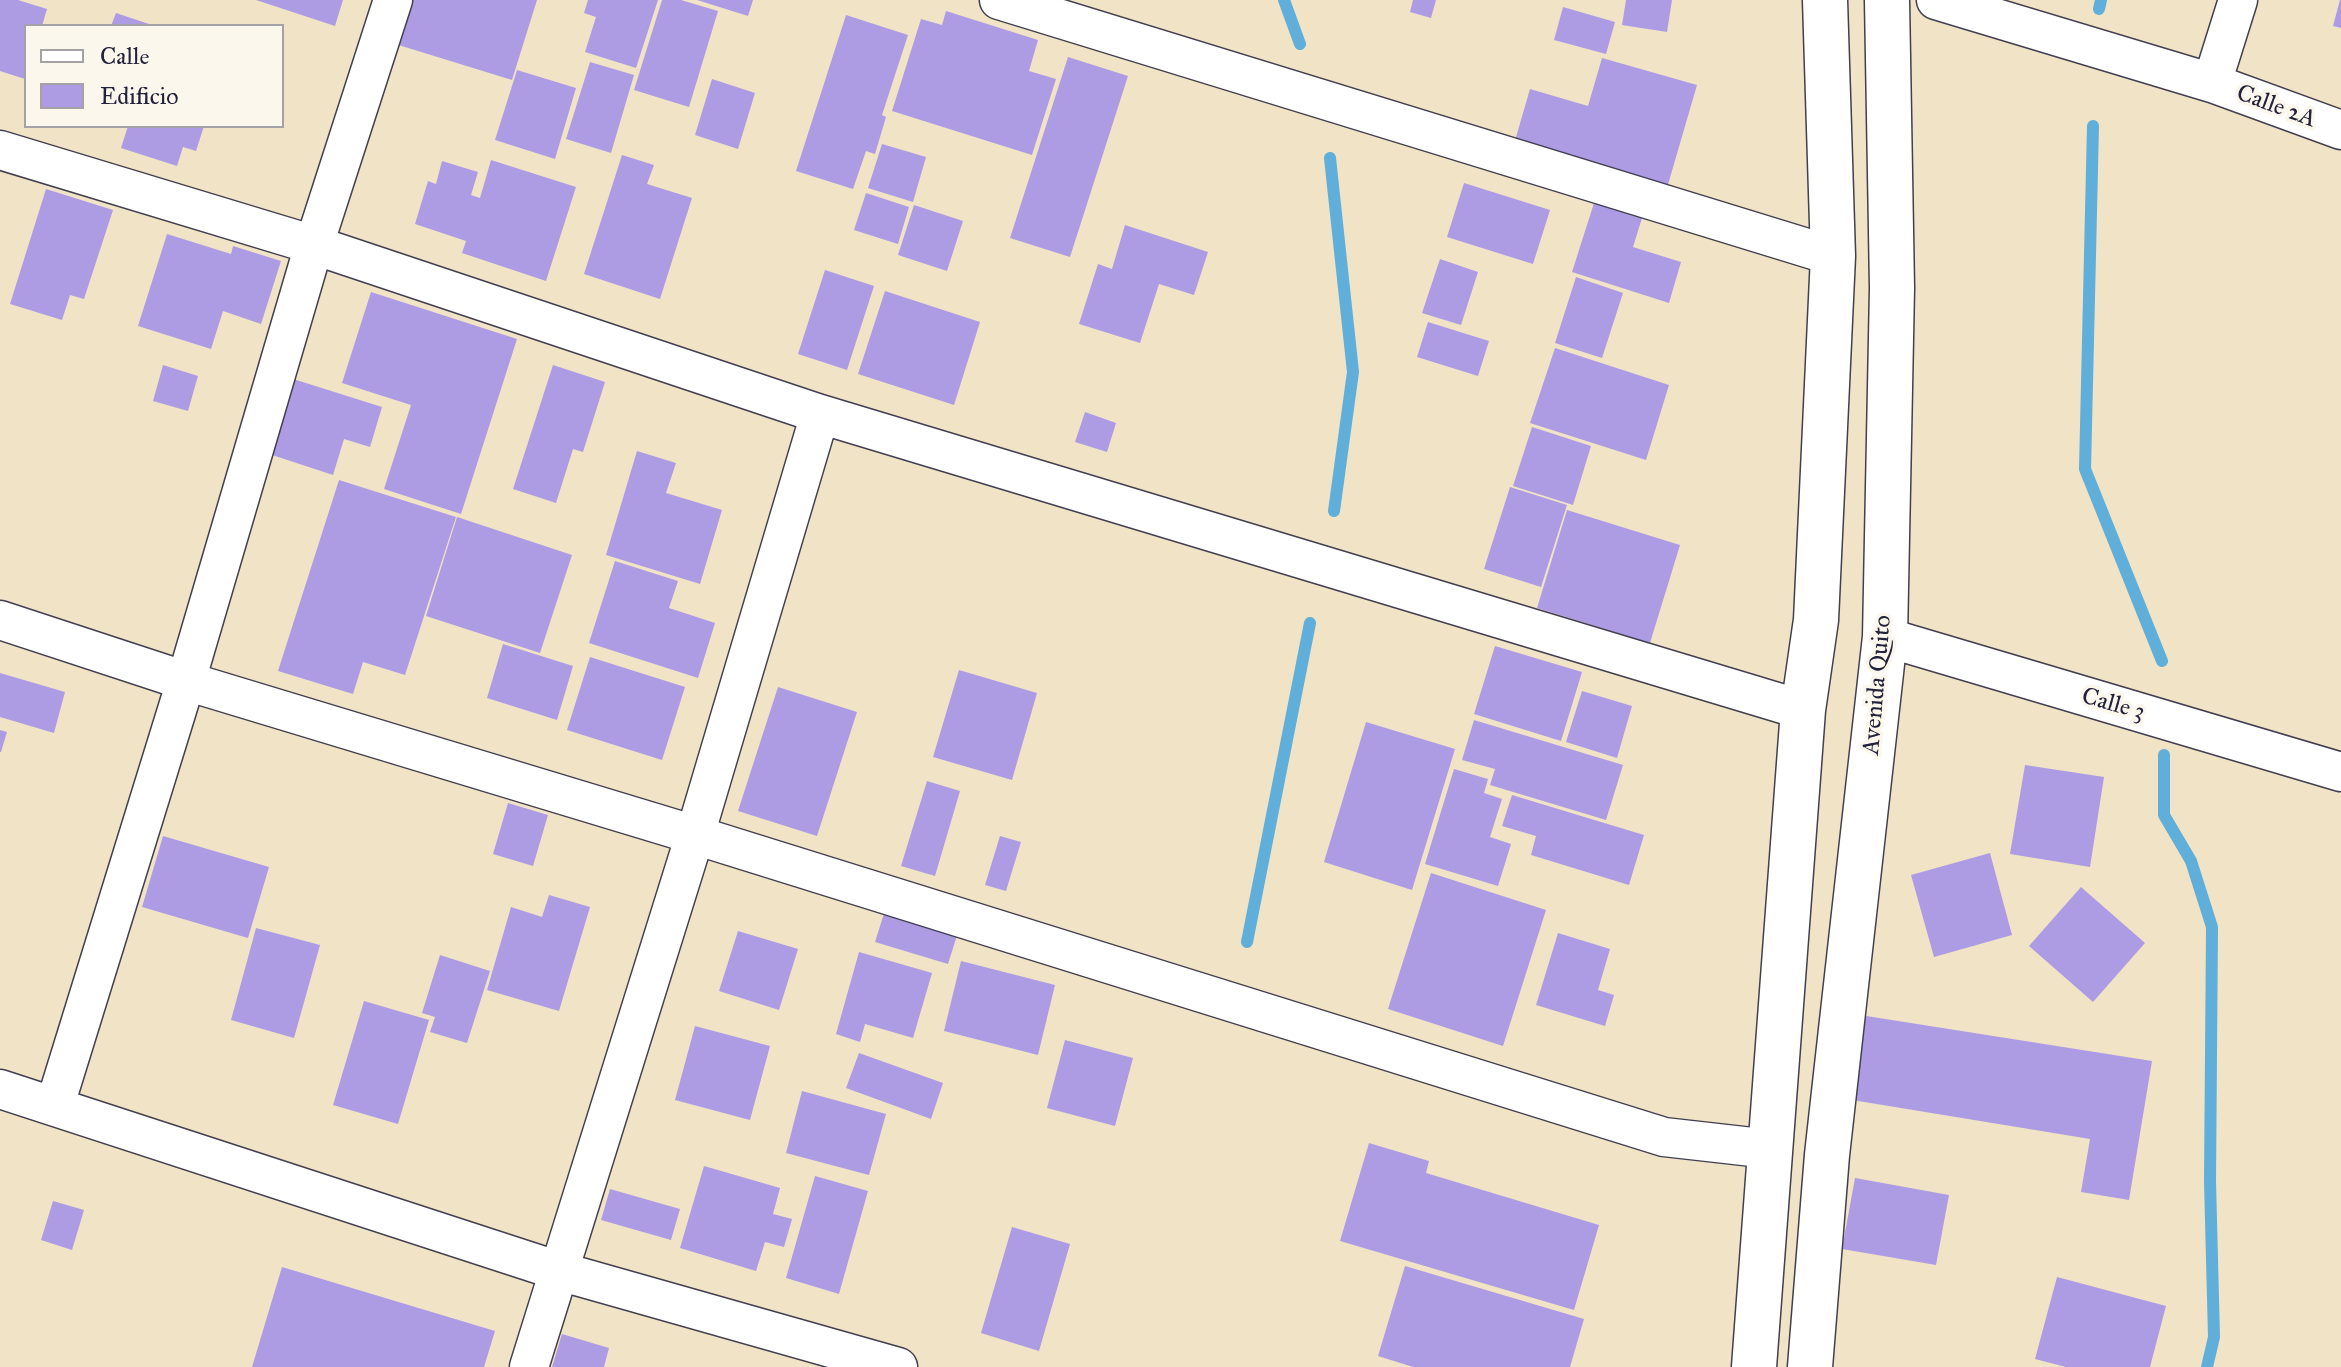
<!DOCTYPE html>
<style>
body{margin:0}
#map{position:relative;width:2341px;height:1367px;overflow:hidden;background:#f1e3c6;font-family:"IM FELL Great Primer",serif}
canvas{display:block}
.legend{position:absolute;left:24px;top:24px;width:260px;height:104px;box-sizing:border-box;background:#fbf7ec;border:2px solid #a4a2a5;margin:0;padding:10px 14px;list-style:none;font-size:24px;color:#22223b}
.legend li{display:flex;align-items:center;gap:16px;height:40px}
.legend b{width:40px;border:2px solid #a4a2a5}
</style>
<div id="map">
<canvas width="2341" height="1367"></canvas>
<ul class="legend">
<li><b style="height:10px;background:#fff"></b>Calle</li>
<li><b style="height:22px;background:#ad9ce4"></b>Edificio</li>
</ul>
</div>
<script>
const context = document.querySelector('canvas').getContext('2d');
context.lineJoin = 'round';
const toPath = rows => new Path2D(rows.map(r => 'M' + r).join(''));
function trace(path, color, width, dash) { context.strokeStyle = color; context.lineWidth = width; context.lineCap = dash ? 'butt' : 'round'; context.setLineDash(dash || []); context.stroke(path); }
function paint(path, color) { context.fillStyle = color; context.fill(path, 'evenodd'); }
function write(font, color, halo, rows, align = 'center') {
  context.font = font + ' "IM FELL Great Primer",serif'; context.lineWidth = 7; context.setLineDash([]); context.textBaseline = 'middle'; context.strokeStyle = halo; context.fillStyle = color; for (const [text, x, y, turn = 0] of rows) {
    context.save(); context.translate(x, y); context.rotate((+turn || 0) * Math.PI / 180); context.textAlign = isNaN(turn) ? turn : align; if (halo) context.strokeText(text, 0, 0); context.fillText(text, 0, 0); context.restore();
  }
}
trace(toPath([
 [1284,0,1300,44],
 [2099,9,2101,0],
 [2093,126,2085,469,2162,661],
 [1330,158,1353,372,1334,511],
 [2164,755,2164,815,2191,861,2212,927,2210,1181,2214,1337,2207,1367],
 [1247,942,1310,623]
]), '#5fafda', 12);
paint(toPath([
 [0,0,18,0,47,9,42,26,26,26,25,79,0,71],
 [256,0,343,0,335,26],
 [405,0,537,0,512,80,392,43],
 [588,0,658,0,636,68,585,52,596,17,584,13],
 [662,0,681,0,718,11,689,107,634,90],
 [697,0,753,0,748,16],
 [1413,0,1436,0,1431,18,1410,12],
 [1626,0,1672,0,1667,32,1622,25],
 [2340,0,2341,0,2341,28,2333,26],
 [1563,7,1615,22,1606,54,1554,40],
 [946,11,1038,40,1029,71,1056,79,1032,155,892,111,921,19,942,25],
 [116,13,149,24,148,26,111,26],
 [846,15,908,35,882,115,886,117,875,154,866,151,853,189,796,171],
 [1068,57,1128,76,1070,257,1010,238],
 [1602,58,1697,85,1667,188,1514,144,1530,89,1588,106],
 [590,62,634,75,611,153,566,139],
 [517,70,576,88,555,159,495,140],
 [712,79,755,93,738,149,695,135],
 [128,126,204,126,196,151,183,147,177,166,121,148],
 [882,144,926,157,913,202,868,188],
 [622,155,654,165,647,184,692,198,660,299,584,274],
 [491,160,576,187,546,281,462,253,466,241,415,224,428,181,436,184,442,161,478,172,471,195,480,198],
 [1464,183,1550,210,1533,264,1447,237],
 [46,189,113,210,84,299,70,295,62,320,10,304],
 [866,193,909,207,898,244,854,230],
 [1594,203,1642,218,1633,247,1681,262,1669,303,1572,272],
 [914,205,963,221,947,271,898,255],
 [1125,225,1208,252,1194,295,1159,284,1140,343,1079,324,1098,264,1112,269],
 [167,234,231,254,233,246,281,261,261,324,223,311,211,349,138,326],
 [1440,259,1478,272,1461,325,1422,313],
 [825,270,874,286,847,370,798,354],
 [1576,277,1623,293,1602,358,1555,343],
 [885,291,980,322,954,405,858,374],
 [371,292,517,339,461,514,384,489,411,405,342,383],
 [1428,322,1489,341,1478,376,1417,357],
 [1555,348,1669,385,1646,460,1530,423],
 [163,365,198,376,188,411,153,401],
 [553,365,605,382,583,452,573,449,556,503,513,489],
 [290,378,382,407,370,447,344,439,333,475,266,453],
 [1085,412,1116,423,1107,452,1075,442],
 [1532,427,1591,446,1573,505,1513,486],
 [637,451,676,463,666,493,722,510,700,584,606,555],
 [339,480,456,517,405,675,363,662,353,694,278,671],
 [1510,487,1567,505,1541,587,1484,569],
 [1567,510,1680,545,1650,643,1537,608],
 [457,517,572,555,540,653,426,616],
 [615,561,678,581,669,608,715,623,698,678,589,643],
 [503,644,573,666,557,720,487,698],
 [1495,646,1582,672,1561,741,1474,714],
 [590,657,685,687,662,760,567,730],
 [959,670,1037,693,1012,780,933,757],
 [0,673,65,692,54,733,0,717],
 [778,687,857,712,817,836,738,811],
 [1582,691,1632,706,1617,758,1566,742],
 [1474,720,1623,765,1606,820,1490,785,1495,769,1462,760],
 [1366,722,1455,749,1412,890,1324,862],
 [0,730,7,732,1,752,0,752],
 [2025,765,2104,777,2090,867,2010,854],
 [1454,769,1488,779,1484,793,1502,799,1490,837,1511,844,1498,886,1425,864],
 [927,781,960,791,935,876,901,866],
 [1512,795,1644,835,1629,885,1531,855,1536,836,1502,826],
 [508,803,548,815,533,866,493,854],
 [163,836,269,867,248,938,142,907],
 [1000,836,1021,842,1006,891,985,885],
 [1990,853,2012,935,1934,957,1911,875],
 [1431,873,1546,910,1503,1046,1388,1009],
 [2081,887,2145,943,2093,1002,2029,946],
 [549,895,590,907,559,1011,487,990,511,907,542,917],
 [887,904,960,926,948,964,875,942],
 [256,928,320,945,294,1038,231,1020],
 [738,931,798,949,779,1010,719,991],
 [1558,933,1610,949,1598,990,1614,995,1605,1026,1536,1005],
 [859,952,932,973,913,1038,865,1024,860,1042,836,1034],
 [440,955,490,971,467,1043,430,1032,435,1017,422,1013],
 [961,961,1055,985,1038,1055,944,1031],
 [364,1001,429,1020,398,1124,333,1105],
 [1860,1015,2152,1061,2129,1200,2081,1192,2090,1139,1846,1099],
 [695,1026,770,1046,750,1120,675,1100],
 [1065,1040,1133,1058,1115,1126,1047,1108],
 [859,1053,943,1083,931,1119,846,1088],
 [802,1091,886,1114,869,1175,786,1153],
 [1369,1143,1429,1161,1426,1173,1599,1225,1574,1310,1340,1241],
 [704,1166,780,1188,773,1214,792,1219,784,1247,765,1242,756,1271,680,1248],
 [815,1176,868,1191,839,1294,786,1278],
 [1855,1178,1949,1195,1936,1265,1842,1249],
 [610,1189,680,1209,671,1240,601,1220],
 [53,1201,84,1210,72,1250,41,1240],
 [1012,1227,1070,1244,1039,1351,981,1333],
 [1405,1266,1584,1319,1570,1367,1413,1367,1378,1356],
 [282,1267,495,1331,484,1367,252,1367],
 [2057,1277,2166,1306,2150,1367,2066,1367,2035,1359],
 [562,1334,609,1348,604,1367,552,1367]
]), '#ad9ce4');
const minor = toPath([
 [999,0,1833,256],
 [1936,0,2212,83,2341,130],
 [2212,83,2238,0],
 [0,150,314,245,820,414,1803,710],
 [0,620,186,681,695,835,1664,1137,1770,1149],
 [1885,637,2341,772],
 [0,1089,559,1271,898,1367],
 [55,1105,186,681,314,245,393,0],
 [529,1367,695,835,820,414]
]);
const trunk = toPath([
 [1754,1367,1803,710,1816,620,1833,256,1825,0],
 [1810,1367,1827,1155,1885,637,1892,288,1887,0]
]);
trace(minor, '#413f50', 41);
trace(trunk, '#413f50', 47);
trace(minor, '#fff', 38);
trace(trunk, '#fff', 44);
write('24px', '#22223b', '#fbf7ec', [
 ["Calle 2A",2276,107,20],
 ["Avenida Quito",1878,685,-85],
 ["Calle 3",2113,705,16]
]);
</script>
